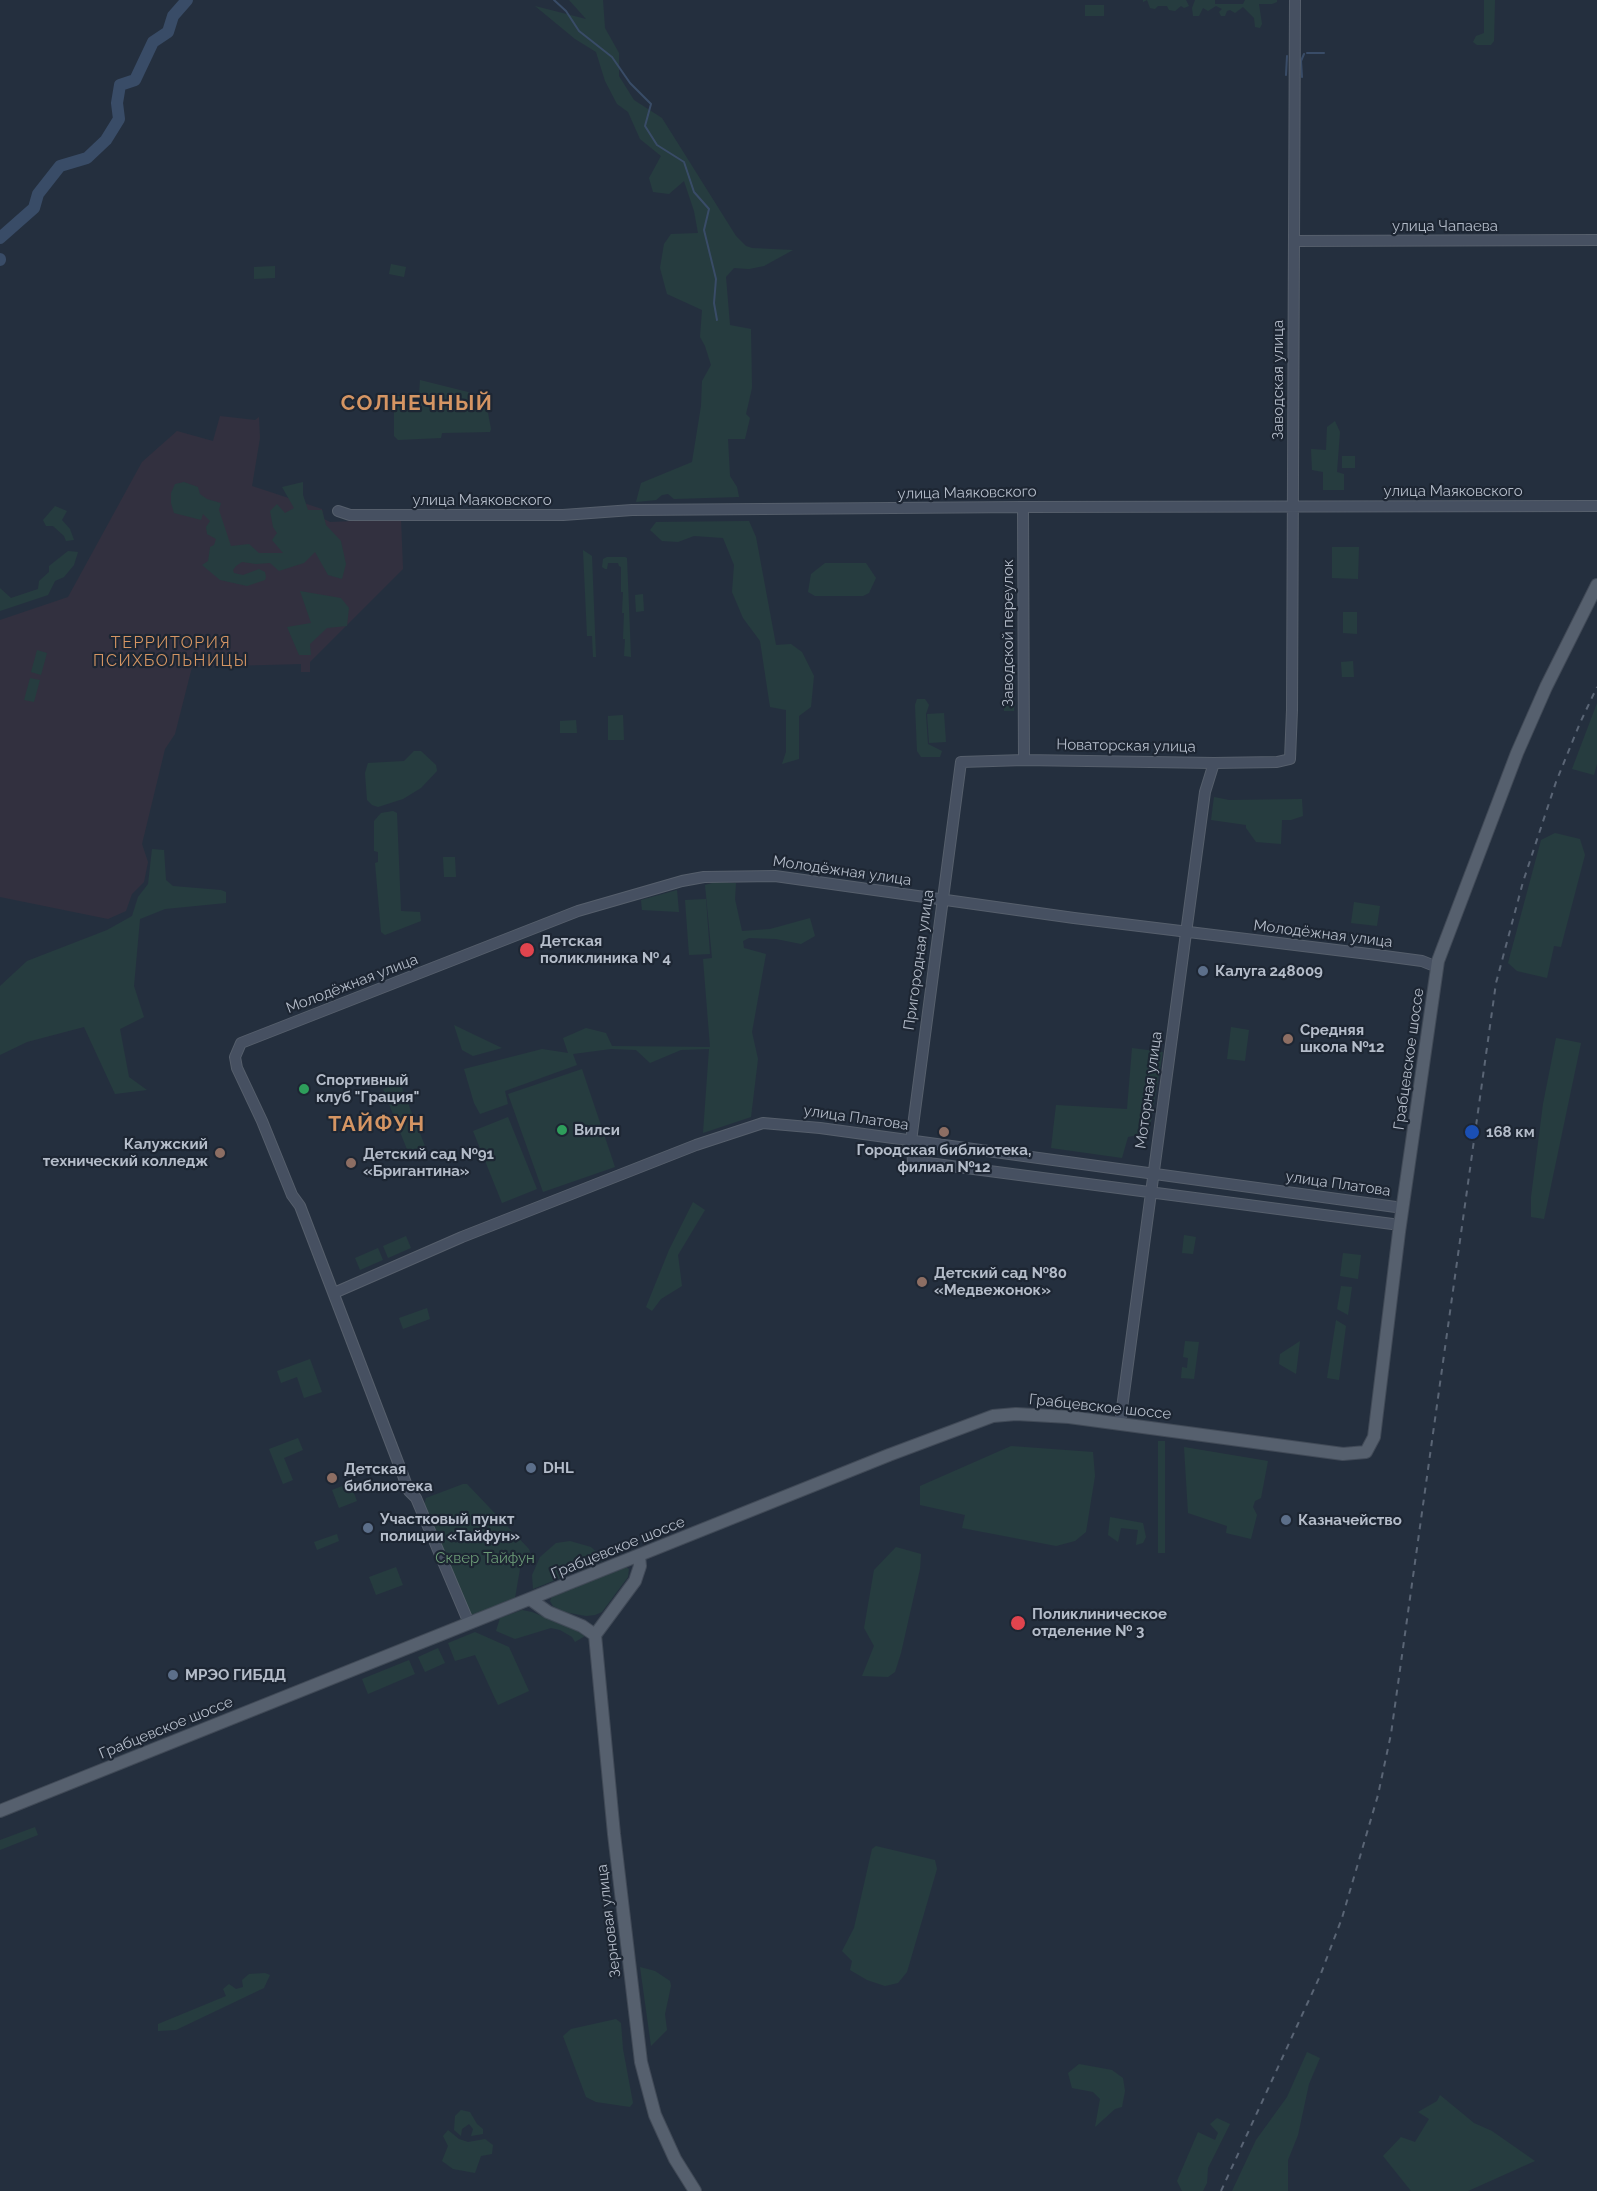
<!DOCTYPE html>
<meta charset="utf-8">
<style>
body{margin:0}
canvas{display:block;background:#242f3e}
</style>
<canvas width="1597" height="2191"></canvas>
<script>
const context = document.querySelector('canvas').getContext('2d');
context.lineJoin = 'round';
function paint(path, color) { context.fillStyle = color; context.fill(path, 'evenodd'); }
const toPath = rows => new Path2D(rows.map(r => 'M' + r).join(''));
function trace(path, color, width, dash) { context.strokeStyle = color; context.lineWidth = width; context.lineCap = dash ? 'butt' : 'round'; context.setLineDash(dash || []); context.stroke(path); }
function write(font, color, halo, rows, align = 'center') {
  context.font = font + ' Raleway,sans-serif'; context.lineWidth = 4.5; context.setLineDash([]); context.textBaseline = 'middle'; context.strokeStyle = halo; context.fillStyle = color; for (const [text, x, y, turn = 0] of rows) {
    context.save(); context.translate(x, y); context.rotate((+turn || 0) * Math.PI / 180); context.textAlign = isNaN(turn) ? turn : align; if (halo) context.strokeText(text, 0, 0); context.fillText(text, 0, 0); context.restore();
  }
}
paint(toPath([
 [220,416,255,420,259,417,260,438,252,486,322,509,324,519,330,522,401,519,403,569,310,662,310,672,301,672,301,664,192,667,175,734,165,749,142,844,148,862,144,882,132,894,126,911,108,919,0,897,0,620,68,597,142,462,177,431,213,441]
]), '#32303f');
paint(toPath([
 [569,0,603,0,605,28,619,53,619,76,634,100,662,118,736,236,746,246,752,248,793,250,764,266,749,269,734,268,726,277,730,325,751,329,752,388,746,414,750,418,745,439,728,439,730,476,737,487,739,497,674,499,668,494,662,495,656,500,636,502,641,483,692,462,701,406,702,381,711,365,705,346,700,337,702,310,667,294,660,268,664,244,671,234,698,233,694,211,684,181,669,194,653,192,649,178,661,156,640,139,628,112,617,104,605,81,596,52,575,39,535,6,586,19],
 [1143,0,1186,0,1189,6,1184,8,1181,6,1175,11,1169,10,1167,6,1158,6,1155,9,1150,8,1147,0,1143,2],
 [1195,0,1215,0,1215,4,1243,4,1245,0,1277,0,1277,2,1272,4,1259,4,1262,24,1260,28,1255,27,1254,18,1243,7,1235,13,1230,10,1227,11,1225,16,1221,16,1219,12,1222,9,1216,6,1208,11,1203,8,1199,16,1193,16,1192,8],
 [1484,0,1495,0,1494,41,1491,45,1477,45,1473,42,1476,36,1484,33],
 [1085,5,1104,5,1104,16,1085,16],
 [391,264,406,267,404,277,389,274],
 [275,266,275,278,254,279,254,267],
 [420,380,468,392,488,413,491,429,490,432,442,433,441,438,398,440,394,436,394,400,396,396,419,396],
 [1335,421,1340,432,1337,472,1344,474,1344,490,1323,490,1323,472,1312,470,1311,449,1326,450,1327,427],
 [1342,456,1355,456,1355,468,1342,468],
 [184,482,198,487,200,494,207,499,221,503,219,510,231,546,249,544,259,553,283,553,272,540,277,533,273,527,270,511,277,504,285,513,294,508,282,487,303,482,303,495,308,510,322,510,326,525,341,541,346,564,342,579,328,575,315,552,304,563,279,571,270,563,256,564,242,562,236,566,233,570,234,573,243,575,259,569,265,572,266,577,265,580,247,586,220,580,202,565,208,561,210,547,214,545,216,539,207,534,206,527,210,521,203,514,201,520,174,513,171,503,171,493,175,484],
 [55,506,67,511,62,520,70,529,74,540,66,541,64,536,53,526,46,526,43,520],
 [749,521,756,537,776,645,791,644,802,652,814,676,811,707,799,716,799,759,782,764,786,752,786,710,770,707,760,641,743,618,732,592,734,565,723,538,694,536,678,542,662,541,650,530,656,522],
 [1332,547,1359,547,1358,579,1332,578],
 [583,550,592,556,596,657,593,657,592,636,587,636],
 [68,551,78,552,74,565,64,577,55,581,48,595,0,611,0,588,11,598,38,589,39,581,49,572,49,566],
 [607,557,625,557,627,558,631,657,624,656,625,639,623,639,624,613,622,613,623,592,621,592,621,567,619,566,618,563,608,563,607,569,605,569,602,567,603,559],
 [825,563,866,563,876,578,869,593,863,596,815,596,808,592,811,574],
 [300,591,341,598,349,608,347,626,327,628,310,644,311,655,299,655,287,627,311,623],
 [643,594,644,611,636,612,635,595],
 [1343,612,1357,612,1357,634,1343,633],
 [37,650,47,653,41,675,31,672],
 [1353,661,1354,677,1342,677,1341,662],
 [30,678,40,680,34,702,24,700],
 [1004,695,1015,695,1014,711,1004,711],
 [917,699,925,699,929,705,926,714,928,744,942,751,940,757,921,757,917,751,915,705],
 [1597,703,1597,764,1594,775,1572,769],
 [944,713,946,742,929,743,927,714],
 [623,715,624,740,608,740,608,716],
 [576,720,577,733,560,733,560,721],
 [414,751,421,751,436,765,437,771,421,788,403,799,378,807,372,805,367,800,365,773,368,763,404,761],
 [1214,797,1229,800,1302,799,1303,816,1291,820,1282,820,1281,844,1256,842,1246,828,1246,825,1211,820],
 [393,811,397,813,401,911,420,912,421,921,385,935,381,932,375,863,378,862,378,852,374,851,374,821,381,813],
 [1555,833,1580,839,1585,855,1561,947,1554,946,1547,978,1517,971,1508,963,1541,840],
 [152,849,164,850,166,880,173,886,221,890,226,892,226,903,165,909,140,919,134,986,144,1017,120,1029,129,1077,147,1090,115,1094,84,1027,27,1042,0,1055,0,986,27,961,107,930,132,916,138,897,148,884],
 [443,857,455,857,456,877,444,877],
 [716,882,736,883,735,899,742,931,770,929,810,918,815,936,801,944,776,939,749,938,743,941,744,948,766,954,752,1032,758,1059,751,1117,703,1133,709,1049,681,1050,650,1063,636,1050,611,1049,573,1054,577,1065,505,1091,508,1104,480,1114,474,1103,464,1069,542,1049,568,1053,563,1038,586,1028,606,1033,612,1046,710,1047,703,959,712,958,705,885],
 [677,890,679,912,642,910,641,900],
 [706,899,710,954,689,955,685,900],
 [1354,902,1380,906,1377,926,1351,923],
 [454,1025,502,1048,473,1056,462,1050],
 [1231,1027,1249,1030,1245,1061,1227,1059],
 [1556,1038,1581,1043,1544,1219,1531,1217,1531,1197,1543,1104],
 [1132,1048,1163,1052,1149,1133,1128,1137,1122,1158,1051,1148,1056,1105,1127,1109],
 [582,1069,615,1167,543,1192,508,1094],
 [400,1083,427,1151,410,1157,383,1089],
 [508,1117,537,1189,502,1203,473,1131],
 [693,1202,705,1210,678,1255,682,1286,661,1299,652,1311,646,1307,669,1250],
 [1184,1235,1196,1237,1193,1254,1182,1253],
 [406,1236,411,1248,388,1258,383,1246],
 [378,1248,383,1260,360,1270,355,1258],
 [1343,1253,1361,1255,1358,1279,1340,1276],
 [1341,1286,1352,1287,1348,1315,1337,1309],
 [427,1308,430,1319,403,1329,399,1318],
 [1336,1320,1346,1326,1339,1380,1327,1378],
 [1185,1341,1199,1342,1194,1379,1181,1378,1182,1367,1187,1368,1188,1358,1183,1357],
 [1300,1341,1296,1374,1279,1364,1280,1354],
 [310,1359,322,1392,304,1398,297,1377,281,1383,277,1371],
 [298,1438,303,1450,284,1458,293,1480,283,1484,269,1449],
 [1158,1441,1165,1441,1165,1553,1158,1553],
 [1011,1446,1093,1452,1095,1476,1086,1532,1075,1541,1056,1546,962,1528,965,1515,920,1505,920,1486],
 [1184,1447,1268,1461,1261,1498,1255,1501,1253,1507,1257,1515,1251,1539,1226,1533,1227,1526,1188,1513],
 [350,1483,357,1501,339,1508,332,1490],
 [463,1484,467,1484,529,1549,530,1552,521,1563,515,1598,473,1615,469,1614,424,1505,426,1498],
 [1110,1517,1143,1523,1146,1537,1143,1543,1136,1545,1138,1530,1121,1528,1118,1542,1108,1535],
 [337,1534,339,1541,317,1550,314,1542],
 [570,1541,591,1547,605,1560,533,1589,532,1575,540,1557,556,1543],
 [896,1547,921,1554,920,1569,901,1653,895,1672,888,1677,862,1676,874,1646,864,1628,874,1570],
 [396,1567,403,1585,376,1595,369,1577],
 [626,1567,629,1569,628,1577,602,1612,595,1615,586,1616,564,1612,553,1606,550,1601,552,1597],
 [522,1610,532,1612,579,1631,585,1636,575,1642,572,1637,560,1630,551,1628,515,1639,496,1631,500,1618],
 [475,1632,509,1647,529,1691,498,1705,475,1655,455,1661,448,1643],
 [438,1648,445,1663,425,1672,418,1657],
 [409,1660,415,1674,368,1694,362,1679],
 [35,1827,38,1835,0,1850,0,1840],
 [876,1846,935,1860,937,1869,907,1972,898,1983,885,1986,867,1980,850,1970,852,1961,842,1951,854,1928,872,1849],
 [640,1967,655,1971,670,1981,671,1986,665,2014,667,2030,651,2046],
 [265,1973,270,1975,264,1988,176,2030,158,2031,158,2024,226,1996,223,1989,229,1984,236,1989,243,1987,242,1980,249,1974],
 [616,2019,621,2023,623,2049,633,2103,630,2107,596,2102,586,2097,563,2036,571,2029],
 [1307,2052,1320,2058,1309,2084,1298,2135,1288,2160,1288,2191,1232,2191,1256,2140,1287,2097],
 [1079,2064,1112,2070,1123,2078,1125,2091,1122,2107,1115,2109,1095,2127,1100,2099,1093,2092,1072,2088,1068,2073],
 [1440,2095,1474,2123,1492,2131,1535,2161,1468,2191,1411,2191,1383,2156,1401,2137,1415,2142,1429,2119,1418,2112,1437,2101],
 [461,2110,470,2112,477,2124,483,2129,483,2134,471,2136,473,2129,469,2124,462,2129,461,2136,454,2130,455,2116],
 [1217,2118,1230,2124,1208,2168,1207,2183,1203,2191,1182,2191,1177,2181,1198,2132,1215,2140,1218,2133,1210,2124],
 [448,2130,459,2139,468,2142,485,2139,493,2145,492,2154,481,2156,475,2173,453,2169,442,2161,448,2146,443,2136]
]), '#263c3f');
trace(toPath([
 [554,0,566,11,579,31,612,57,630,83,651,104,645,126,657,145,684,162,694,192,709,209,704,230,716,279,714,303,717,320],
 [1307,53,1324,53],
 [1286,75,1287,56],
 [1302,77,1301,61,1304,54]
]), '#394c67', 2);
trace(toPath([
 [0,238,34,208,38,194,60,166,87,158,106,140,119,119,117,103,120,85,135,80,153,42,168,32,173,16,187,0],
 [0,259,0,260]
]), '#394c67', 12);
const secondary = toPath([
 [1295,0,1292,710,1290,759,1277,762,1214,763,1024,760,961,762,911,1141,913,1161,1400,1225],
 [1294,241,1597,240],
 [1023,507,1024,760],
 [338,511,350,515,563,515,632,510,1023,507,1597,506],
 [334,1293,462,1237,696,1145,763,1123,820,1128,1403,1208],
 [1120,1423,1205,792,1214,763],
 [469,1623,416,1498,409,1491,300,1206,292,1195,262,1121,237,1068,235,1057,241,1043,578,911,682,881,704,877,775,876,1074,918,1377,955,1422,961,1437,967]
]);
const primary = toPath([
 [530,1599,548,1612,582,1626,595,1635],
 [595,1635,614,1834,641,2062,655,2115,675,2159,695,2191],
 [595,1635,635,1581,640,1566,639,1556],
 [0,1811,889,1455,993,1416,1016,1414,1069,1417,1343,1454,1366,1452,1374,1437,1399,1232,1438,961,1517,753,1546,687,1597,585]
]);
trace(secondary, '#565f6c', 12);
trace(primary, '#414a57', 14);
trace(secondary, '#465061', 10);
trace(primary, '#56606e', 12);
trace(toPath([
 [1221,2191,1320,1976,1342,1918,1378,1795,1391,1734,1496,983,1523,882,1556,782,1580,723,1597,687]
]), '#5a6575', 2, [6, 6]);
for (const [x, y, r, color] of [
 [527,950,8,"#e0444e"],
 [1203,971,6,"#5c6f8a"],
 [1288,1039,6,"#8d6e63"],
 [304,1089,6,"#2e9e5b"],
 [562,1130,6,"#2e9e5b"],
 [944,1132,6,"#8d6e63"],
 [1472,1132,8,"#1a4fb4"],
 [220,1153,6,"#8d6e63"],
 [351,1163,6,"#8d6e63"],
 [922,1282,6,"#8d6e63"],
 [531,1468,6,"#5c6f8a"],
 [332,1478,6,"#8d6e63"],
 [1286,1520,6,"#5c6f8a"],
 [368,1528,6,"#5c6f8a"],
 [1018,1623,8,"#e0444e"],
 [173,1675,6,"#5c6f8a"]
]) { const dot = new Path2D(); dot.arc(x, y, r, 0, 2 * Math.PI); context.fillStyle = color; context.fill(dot); trace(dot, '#1d2633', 2); }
write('15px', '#b4bcc9', '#1d2633', [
 ["улица Чапаева",1445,226],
 ["Заводская улица",1278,380,-90],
 ["улица Маяковского",1453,491],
 ["улица Маяковского",967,493,-1],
 ["улица Маяковского",482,500],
 ["Заводской переулок",1008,633,-90],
 ["Новаторская улица",1126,746,1],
 ["Молодёжная улица",842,871,8],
 ["Молодёжная улица",1323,934,7],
 ["Пригородная улица",919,960,-82],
 ["Молодёжная улица",352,984,-21],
 ["Грабцевское шоссе",1409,1059,-82],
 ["Моторная улица",1149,1090,-82],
 ["улица Платова",856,1118,8],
 ["улица Платова",1338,1184,8],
 ["Грабцевское шоссе",1100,1407,6],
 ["Грабцевское шоссе",618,1548,-22],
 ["Грабцевское шоссе",166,1728,-22],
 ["Зерновая улица",609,1921,-97]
]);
write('bold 15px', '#b4bcc9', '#1d2633', [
 ["Детская",540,941],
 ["поликлиника № 4",540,958],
 ["Калуга 248009",1215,971],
 ["Средняя",1300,1030],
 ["школа №12",1300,1047],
 ["Спортивный",316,1080],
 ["клуб \"Грация\"",316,1097],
 ["Вилси",574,1130],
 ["168 км",1486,1132],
 ["Калужский",208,1144,"right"],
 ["технический колледж",208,1161,"right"],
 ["Городская библиотека,",944,1150,"center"],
 ["филиал №12",944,1167,"center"],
 ["Детский сад №91",363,1154],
 ["«Бригантина»",363,1171],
 ["Детский сад №80",934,1273],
 ["«Медвежонок»",934,1290],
 ["DHL",543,1468],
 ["Детская",344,1469],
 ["библиотека",344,1486],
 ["Участковый пункт",380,1519],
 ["полиции «Тайфун»",380,1536],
 ["Казначейство",1298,1520],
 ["Поликлиническое",1032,1614],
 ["отделение № 3",1032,1631],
 ["МРЭО ГИБДД",185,1675]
], 'left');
write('15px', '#6b9a76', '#1d2633', [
 ["Сквер Тайфун",485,1558]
]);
context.letterSpacing = '1.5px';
write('16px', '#d59563', '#1d2633', [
 ["ТЕРРИТОРИЯ",171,643],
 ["ПСИХБОЛЬНИЦЫ",171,661]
]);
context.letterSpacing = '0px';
context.letterSpacing = '1.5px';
write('bold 21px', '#d59563', '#1d2633', [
 ["СОЛНЕЧНЫЙ",417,404],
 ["ТАЙФУН",377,1125]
]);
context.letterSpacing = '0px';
</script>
